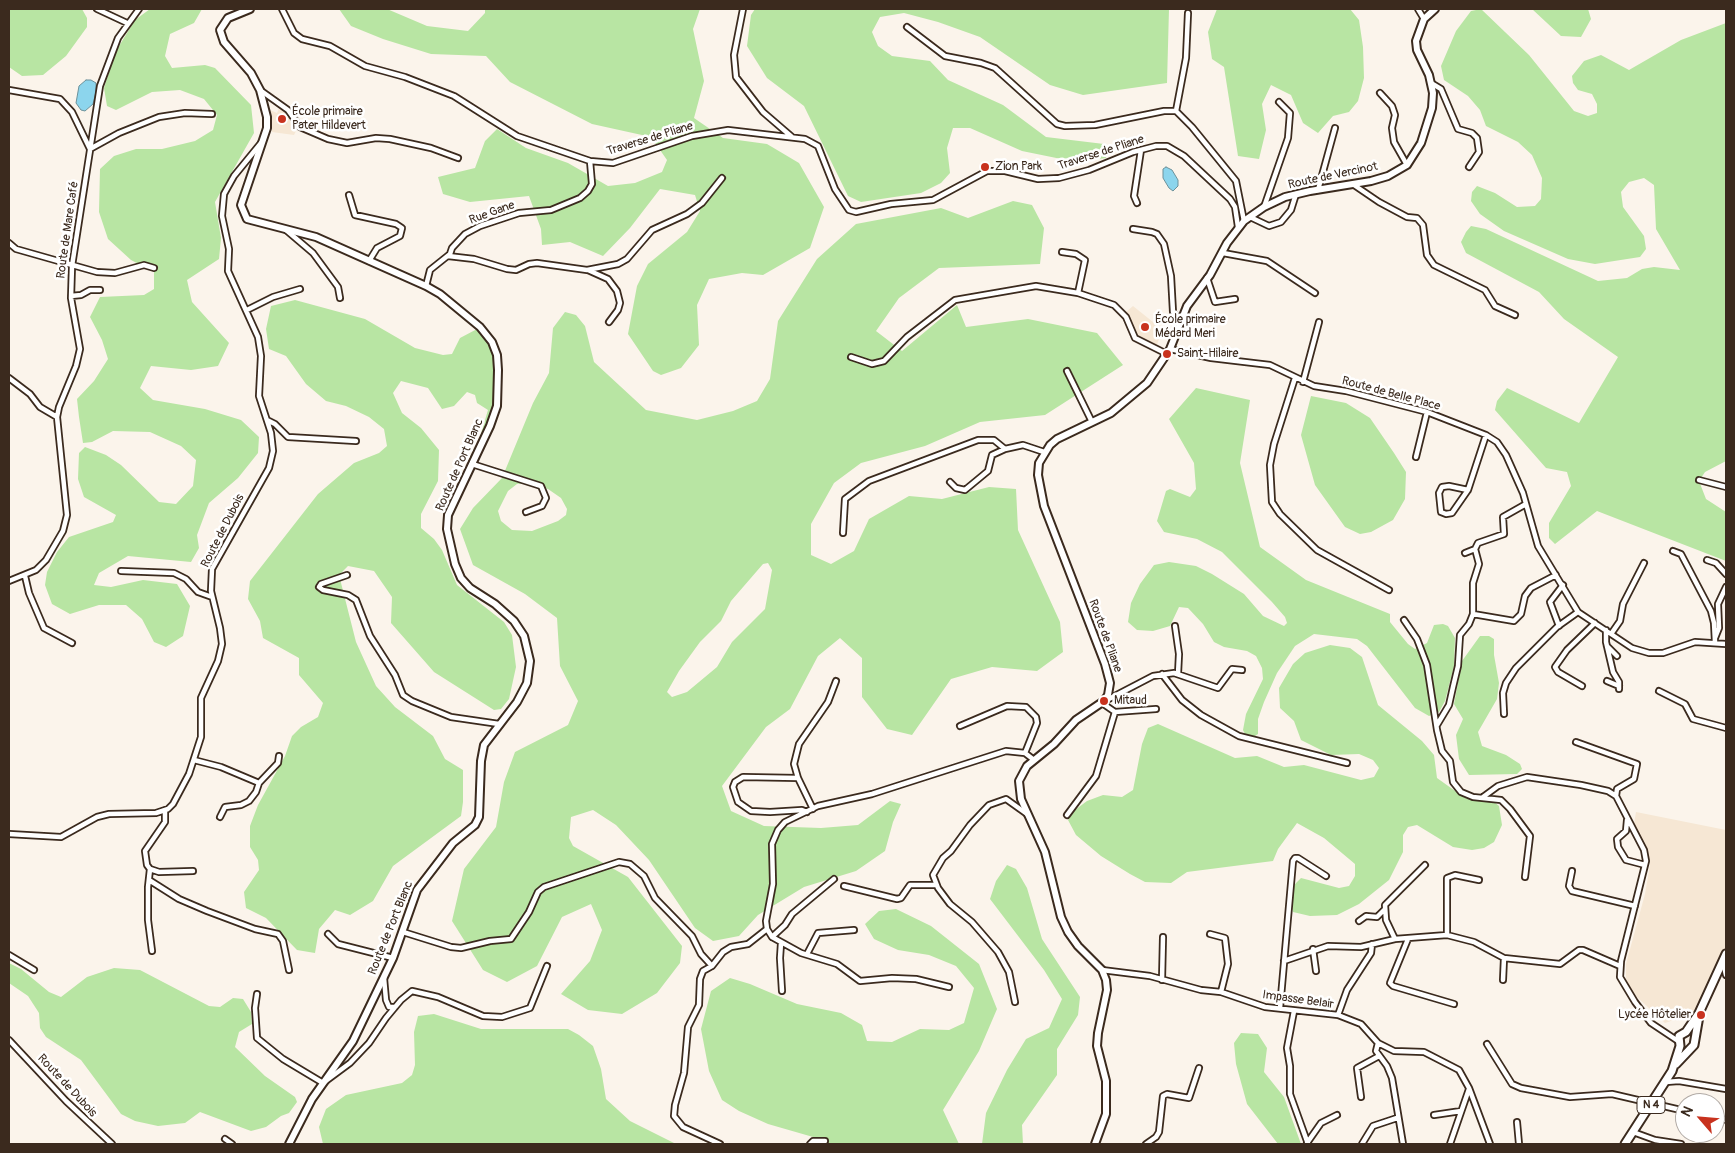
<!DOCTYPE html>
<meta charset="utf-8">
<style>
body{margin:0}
#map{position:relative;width:1735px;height:1153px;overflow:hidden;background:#fbf4eb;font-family:Pangolin,sans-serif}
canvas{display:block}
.frame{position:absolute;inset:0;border:10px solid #3b2a1e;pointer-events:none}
.north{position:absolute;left:1675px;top:1093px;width:50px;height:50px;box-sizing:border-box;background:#fff;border:1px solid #b1aaa5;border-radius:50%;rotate:297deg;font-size:14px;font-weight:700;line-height:20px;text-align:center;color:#3b2a1e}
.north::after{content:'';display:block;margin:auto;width:18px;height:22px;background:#c8321e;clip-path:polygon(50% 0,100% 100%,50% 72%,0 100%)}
</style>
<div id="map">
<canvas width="1735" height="1153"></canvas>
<div class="frame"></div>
<div class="north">N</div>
</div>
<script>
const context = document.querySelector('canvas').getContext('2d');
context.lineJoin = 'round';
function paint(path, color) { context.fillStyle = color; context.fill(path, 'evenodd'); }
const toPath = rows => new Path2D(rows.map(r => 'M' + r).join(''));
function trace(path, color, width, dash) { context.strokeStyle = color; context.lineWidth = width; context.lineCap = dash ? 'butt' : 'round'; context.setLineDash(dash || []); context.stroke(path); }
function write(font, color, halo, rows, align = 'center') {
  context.font = font + ' Pangolin,sans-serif'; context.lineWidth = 5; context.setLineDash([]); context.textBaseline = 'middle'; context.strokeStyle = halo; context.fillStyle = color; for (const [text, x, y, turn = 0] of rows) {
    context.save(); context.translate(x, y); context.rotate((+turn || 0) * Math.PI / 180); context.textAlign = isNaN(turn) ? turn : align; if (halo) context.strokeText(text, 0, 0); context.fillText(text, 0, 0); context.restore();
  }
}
paint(toPath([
 [280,106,290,113,298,127,294,135,272,132,270,110,277,113],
 [1133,306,1153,322,1161,332,1157,345,1138,338,1126,312],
 [1636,812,1726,830,1726,948,1694,1013,1665,1023,1637,997,1627,984,1626,977,1626,964,1645,894,1650,865,1648,851,1634,824]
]), '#f6e7d4');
paint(toPath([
 [9,9,82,9,87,18,87,27,66,56,43,75,22,76,9,67],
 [150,9,202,9,194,23,170,34,165,56,172,68,205,65,215,68,251,105,254,133,215,202,221,238,219,259,187,280,192,302,229,343,218,366,191,370,151,366,140,388,153,400,205,409,241,420,259,437,258,453,238,478,209,503,197,535,199,548,191,562,128,556,99,573,94,585,111,587,143,580,177,584,190,606,183,636,166,647,154,642,142,619,126,605,99,605,70,614,52,604,45,585,47,572,57,552,69,537,113,522,116,515,84,497,78,479,79,453,85,447,106,455,121,465,159,502,176,504,193,486,196,460,181,446,150,432,113,431,92,442,83,443,79,417,77,399,94,381,108,359,102,340,90,317,100,297,144,295,154,289,154,272,131,260,108,239,99,212,100,169,114,156,136,149,162,149,195,141,213,130,217,115,204,99,180,90,152,92,116,110,107,106,104,88,116,51,135,20],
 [339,9,387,9,427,26,468,31,485,13,485,9,700,9,693,29,704,81,694,118,723,138,767,144,799,163,824,207,810,248,763,275,742,273,709,279,697,305,699,345,681,368,661,375,653,371,628,334,637,286,648,264,687,232,700,211,695,195,660,189,630,228,603,256,570,242,542,245,541,229,529,196,470,202,443,194,438,177,475,168,485,141,497,129,526,148,568,163,608,186,635,183,662,172,667,160,651,137,592,124,510,82,486,56,431,54,383,39,351,26],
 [755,9,1169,9,1167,83,1083,95,1050,85,980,37,938,22,904,13,880,17,872,32,878,46,892,56,930,61,948,80,1003,105,1046,137,1104,144,1106,158,1076,162,1022,151,970,128,953,128,947,148,950,173,941,183,921,193,861,202,848,196,804,106,767,78,747,46,751,15],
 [1217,9,1350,9,1359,20,1363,47,1364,78,1358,101,1349,112,1333,116,1318,133,1303,123,1291,95,1271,85,1262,104,1266,130,1259,159,1238,156,1224,67,1212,59,1208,32],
 [1481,9,1529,55,1574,111,1588,116,1597,113,1597,104,1592,94,1578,90,1573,83,1572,76,1584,61,1601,55,1629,70,1681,40,1726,23,1726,461,1705,472,1699,481,1706,499,1726,512,1726,561,1597,511,1555,544,1549,538,1549,523,1571,486,1567,472,1546,468,1495,410,1497,401,1507,388,1579,423,1618,357,1564,319,1539,292,1466,253,1461,242,1466,232,1471,226,1486,229,1598,281,1627,278,1642,269,1654,267,1680,270,1656,229,1654,185,1644,178,1629,182,1621,192,1623,207,1644,236,1646,249,1640,257,1595,264,1568,259,1504,231,1480,214,1471,201,1472,192,1477,186,1495,193,1517,207,1535,206,1541,199,1542,178,1532,155,1518,142,1486,126,1480,110,1468,96,1444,80,1441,66,1456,31,1471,11],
 [1532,9,1588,9,1591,19,1581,37,1561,36],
 [1013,201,1032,205,1044,228,1040,264,939,268,899,298,876,331,902,351,957,305,966,327,1028,319,1097,333,1123,365,1045,415,980,422,925,446,861,463,834,483,811,524,811,555,831,564,854,551,869,519,909,496,942,499,989,487,1016,489,1018,530,1060,622,1063,652,1037,671,992,667,951,679,912,735,887,729,862,697,862,658,840,638,818,656,790,709,766,727,722,786,731,811,764,826,821,828,858,825,890,801,901,804,893,822,885,851,856,871,804,887,758,915,739,936,713,941,695,928,649,860,616,825,593,810,571,817,569,838,573,846,628,877,682,946,680,963,657,993,622,1014,588,1010,561,994,590,961,602,930,591,904,562,917,537,966,507,982,483,970,452,921,464,869,496,827,504,782,515,752,568,725,578,701,560,666,557,618,525,594,473,565,460,529,473,508,502,478,533,403,549,373,553,328,565,312,576,315,585,326,594,362,646,410,697,420,733,411,757,401,770,379,778,321,817,259,856,224,941,208,968,218],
 [528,483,548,489,561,498,567,509,566,515,558,521,532,531,512,530,501,521,498,511,508,491,517,484],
 [768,563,772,570,765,609,732,642,717,667,687,692,672,697,667,692,679,671,700,642,721,621,731,601,763,564],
 [295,300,365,319,415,348,443,355,452,354,460,338,479,328,486,338,493,351,495,393,493,410,482,438,480,437,488,410,477,403,475,395,467,392,454,406,442,409,428,388,401,381,393,393,402,413,421,428,439,450,438,481,421,514,421,528,434,539,442,550,457,585,504,622,512,635,516,667,509,699,501,709,494,710,434,672,391,623,392,597,374,571,348,566,339,575,356,642,376,686,395,707,433,736,445,759,463,770,463,802,461,816,393,866,373,901,350,915,335,910,319,929,315,953,297,950,266,918,246,908,244,892,259,870,258,860,250,847,250,826,258,805,285,756,292,736,301,727,318,717,323,703,299,675,299,658,263,638,260,621,248,599,250,581,318,494,354,463,379,453,387,446,384,429,369,417,346,406,326,401,306,384,286,356,269,349,266,329,271,306],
 [1196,388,1250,400,1240,463,1260,547,1306,580,1390,614,1390,622,1408,644,1415,649,1427,643,1434,625,1443,624,1448,626,1455,638,1454,666,1445,701,1439,712,1429,716,1415,708,1367,646,1357,639,1314,634,1295,646,1277,673,1264,702,1258,719,1258,734,1255,736,1246,736,1243,730,1246,714,1263,679,1262,668,1256,656,1247,651,1224,647,1214,642,1203,624,1188,608,1179,607,1170,626,1153,631,1137,630,1128,622,1131,603,1140,584,1154,565,1169,562,1196,566,1212,574,1244,594,1263,616,1284,626,1287,623,1285,617,1272,602,1222,552,1197,539,1164,532,1157,521,1166,491,1170,489,1190,497,1196,489,1194,463,1169,419],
 [1311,396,1346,403,1370,418,1394,453,1406,472,1405,499,1393,520,1371,532,1360,534,1345,527,1315,485,1301,435],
 [1480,636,1489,636,1494,639,1494,655,1499,683,1497,699,1478,732,1482,746,1506,755,1520,764,1522,769,1517,774,1469,775,1459,759,1456,735,1463,719,1454,704,1462,661],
 [1330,645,1350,648,1362,657,1378,705,1422,741,1434,755,1437,778,1465,798,1494,802,1499,806,1502,825,1494,842,1484,848,1472,850,1453,847,1417,825,1408,827,1403,835,1403,852,1389,880,1359,904,1337,915,1310,916,1293,912,1290,892,1295,884,1301,878,1339,888,1349,886,1355,876,1355,864,1324,838,1297,823,1278,849,1273,861,1187,872,1171,883,1145,882,1130,874,1101,856,1076,835,1068,820,1075,810,1087,801,1103,795,1122,797,1133,790,1142,744,1148,728,1158,724,1235,758,1257,756,1284,767,1304,765,1361,780,1374,777,1379,768,1373,760,1359,754,1331,755,1301,740,1294,721,1280,708,1279,688,1293,664,1305,653],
 [1007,865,1016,869,1027,888,1042,939,1080,997,1078,1015,1057,1049,1057,1075,1022,1125,1023,1144,982,1144,986,1113,1007,1070,1026,1039,1049,1028,1062,999,1044,970,990,899,996,881],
 [896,909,931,926,979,964,997,1009,979,1051,943,1110,959,1144,825,1144,820,1139,768,1124,739,1111,722,1100,709,1071,701,1029,711,991,730,978,750,984,797,1004,841,1013,862,1025,867,1041,892,1042,920,1029,949,1030,964,1023,974,988,956,966,929,955,898,950,874,939,865,924,879,911],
 [9,963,21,969,49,992,61,997,87,977,114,968,140,970,209,1006,220,1007,233,998,243,999,251,1012,252,1024,239,1032,235,1047,265,1076,295,1097,297,1102,289,1113,281,1116,266,1127,251,1131,200,1112,185,1123,158,1126,135,1121,121,1114,81,1060,46,1037,40,1028,39,1013,28,996,9,983],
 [434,1014,481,1029,568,1029,579,1035,593,1046,601,1069,606,1099,630,1121,676,1144,323,1144,319,1127,326,1109,346,1095,402,1083,412,1075,415,1065,414,1032,418,1016],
 [1241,1033,1258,1034,1267,1048,1264,1072,1284,1097,1301,1144,1278,1144,1247,1104,1236,1064,1234,1043]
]), '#b8e5a3');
const water = toPath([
 [86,80,91,80,96,83,96,92,93,104,85,111,81,110,76,103,79,86,86,80],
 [1166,167,1172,170,1178,180,1178,186,1173,191,1169,188,1163,178,1163,169,1166,167]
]);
paint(water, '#8cd5ed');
trace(water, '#6c919a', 1);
const street = toPath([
 [97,9,127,23],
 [282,9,294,33,302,39,330,46,365,66,405,77,454,96,517,136,590,161,613,163,692,136,728,130,805,139,818,146,835,189,849,210,856,212,891,204,933,200,987,171,1005,171,1038,179,1059,178,1089,170,1133,152,1156,146,1167,146,1184,156,1230,199,1235,207,1238,227],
 [743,9,734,55,736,77,763,112,792,137],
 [1418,9,1424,19],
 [907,27,945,56,981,63,995,68,1057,124,1065,126,1095,125,1164,111,1176,111,1192,127,1236,181,1244,221],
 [1431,83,1441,89,1458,129,1472,133,1477,138,1479,152,1469,167],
 [9,90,60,99,72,112,90,149,119,133,159,117,185,113,212,114],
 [260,90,288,110,300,127,328,139,347,143,376,138,390,139,431,148,458,158],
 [1380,93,1392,106,1395,115,1392,128,1394,142,1407,165],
 [1176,111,1186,58,1188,13],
 [1354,185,1379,202,1407,217,1417,218,1423,225,1427,255,1434,265,1485,290,1495,306,1515,315],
 [1318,190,1335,128],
 [349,195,355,215,396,224,402,228,400,236,377,248,369,261],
 [1137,203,1134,196,1141,150],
 [1264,207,1288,138,1290,113,1279,102],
 [1250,217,1269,226,1281,222,1291,210,1296,194],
 [1133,229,1152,232,1157,234,1164,244,1171,276,1173,312,1180,322],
 [286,230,313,253,338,287,340,298],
 [9,243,16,249,97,272,115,273,144,265,154,268],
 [1062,252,1076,254,1085,260,1078,293],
 [1223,253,1267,261,1315,293],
 [448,256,474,259,507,269,516,270,529,264,537,263,587,270,618,264,627,259,652,230,687,214,702,203,722,178],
 [588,270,608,279,617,291,620,303,618,310,609,322],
 [1207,278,1215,302,1235,299],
 [426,286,430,270,450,254,452,248,465,234,480,226,519,213,551,210,580,198,588,191,592,184,590,161],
 [71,296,81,295,90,290,100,290],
 [247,310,273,297,300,289],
 [1170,349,1211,358,1270,365,1314,386,1346,391,1427,412,1486,435,1497,442,1506,455,1523,493,1538,546,1578,612,1632,648,1649,653,1663,653,1695,642,1726,644],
 [851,357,872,364,884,361,907,337,955,300,1036,286,1078,293,1114,305,1126,317,1135,338,1167,354],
 [1067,371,1092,422],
 [9,378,30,394,40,407,57,417],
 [1295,378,1274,444,1270,465,1272,502,1280,514,1317,550,1389,590],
 [1303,382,1319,322],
 [267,420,275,424,288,437,356,441],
 [1416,457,1427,412],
 [472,464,541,486,546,498,542,506,526,512],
 [1699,480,1726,487],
 [950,482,956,488,965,490,988,471,992,455,1005,449],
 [1468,490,1449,486,1442,487,1439,493,1441,512,1446,514,1452,513,1468,490,1486,435],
 [843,533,845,499,869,481,978,440,994,440,1005,449,1023,445,1044,452],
 [1673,551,1681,554,1711,611,1714,623,1715,642],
 [1465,553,1475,549,1478,543,1504,534,1503,517,1526,504],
 [1707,560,1716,563,1726,574],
 [121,571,174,573,186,579,198,592,212,597],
 [347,575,321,584,319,587,323,590,348,595,356,600,370,636,395,675,403,695,412,701,451,717,499,724],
 [25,576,29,593,44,628,72,643],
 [9,581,36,570,46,560,63,531,67,515,57,417,59,407,76,366,80,349,71,298,72,266,100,86,118,38,139,9],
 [1473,614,1514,621,1521,614,1525,596,1531,588,1556,575],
 [1404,620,1417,639,1427,665,1437,730,1442,751,1450,761,1453,782,1461,792,1473,797,1501,800,1510,809,1530,836,1525,877],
 [1175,626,1179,654,1178,674],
 [1559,626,1550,602,1563,585],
 [1606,630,1606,642,1613,672,1619,682,1619,689],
 [1611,634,1620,621,1623,604,1644,563],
 [1715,638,1719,628,1718,604,1726,587],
 [1607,646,1617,656],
 [1162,674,1182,700,1201,715,1239,736,1347,763],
 [1607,681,1619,686],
 [1582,686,1558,672,1555,667,1567,650,1595,623],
 [1659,691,1685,704,1693,719,1726,728],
 [1105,701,1153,676,1174,673,1218,688,1232,669,1242,670],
 [1102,703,1115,712,1156,709],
 [1504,714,1503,693,1506,683,1516,668,1557,627,1578,612],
 [1437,725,1449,705,1453,687,1458,666,1460,635,1469,624,1473,614,1473,583,1479,564,1475,549],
 [960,726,1007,706,1026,707,1036,717,1037,723,1025,753],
 [1576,742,1637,764,1634,779,1617,789,1616,796],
 [194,760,221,767,259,783],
 [798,778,743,777,735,782,733,787,738,802,751,811,770,812,802,810,807,812],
 [1483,797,1498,786,1527,777,1581,785,1608,791,1616,796,1644,850,1646,861,1621,961,1620,977,1635,1002,1651,1023,1678,1041],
 [813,809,798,778,794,764,799,744,828,702,836,681],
 [165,810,165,822,145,851,147,865,150,869,159,872,193,871],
 [1067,815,1096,776,1115,712],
 [220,817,225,807,241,805,249,801,256,792,259,783,278,763,279,756],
 [1627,820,1626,831,1617,839,1618,847,1626,860,1645,865],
 [9,834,61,837,97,817,109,814,156,813,168,809,173,804,189,774,201,737,201,698,218,661,222,644,220,628,211,591,212,569,269,468,273,451,271,433,259,396,261,356,258,337,228,271,229,249,222,216,224,194,234,176,261,143],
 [150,869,148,887,148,920,152,951],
 [1572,871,1569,886,1572,891,1635,906],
 [149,880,179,899,207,911,255,929,278,934,283,941,289,970],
 [844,886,897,899,901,898,910,885,936,885],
 [1359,921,1366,916,1377,917,1384,910],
 [403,932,451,947,461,948,490,941,511,939,529,912,538,892,544,887,619,862,630,864,644,876,655,898,692,936,701,954,712,966],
 [328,934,338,944,393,958],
 [1210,934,1225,938,1228,964,1221,992],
 [1447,935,1447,878,1455,875,1479,880],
 [772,937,785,925,792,914,834,879],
 [1395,939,1386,920,1385,905,1425,865],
 [1408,939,1390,983,1393,986,1454,1004],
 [781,943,780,958,782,991],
 [1313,949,1316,971],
 [807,954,818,933,854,930],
 [9,955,34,970],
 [1284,961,1328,946,1361,947,1395,939,1447,935,1474,942,1504,958,1560,964,1579,950,1583,950,1620,966],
 [1723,962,1726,975],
 [1102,970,1150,976,1201,990,1221,992,1265,1007,1338,1015,1361,1024,1378,1043,1394,1051,1424,1052,1459,1070,1469,1088,1490,1144],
 [384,978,386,1000,389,1007,395,1007],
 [1162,980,1163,937],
 [1503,980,1504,958],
 [949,987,916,979,892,978,860,981,837,964,801,953,772,937,767,929,766,921,773,884,772,844,778,830,785,822,818,806,872,794,1006,751,1025,753,1034,760],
 [257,994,255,1008,257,1038,283,1059,323,1083,350,1063,369,1043,386,1018,401,1000,412,991,438,997,483,1016,502,1017,530,1008,547,966],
 [1015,1002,1009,972,998,952,972,922,950,904,938,888,933,875,943,858,951,851,970,825,989,805,1006,799,1027,814],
 [1280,1008,1293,861,1295,858,1298,858,1326,876],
 [1294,1011,1287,1048,1290,1066,1290,1094,1308,1144],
 [1338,1015,1347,990,1371,953,1372,944],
 [9,1040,66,1101,112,1144],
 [1378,1043,1376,1051,1387,1066,1392,1078,1403,1144],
 [1487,1044,1512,1084,1521,1088,1570,1097,1612,1094,1685,1111],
 [1666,1082,1679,1081,1726,1089],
 [1361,1097,1357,1068,1379,1056],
 [1434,1115,1461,1111],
 [1715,1117,1726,1120],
 [1517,1122,1519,1144],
 [1633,1132,1655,1140,1681,1144],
 [225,1139,232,1144],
 [1307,1143,1321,1123,1337,1115],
 [720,1144,683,1127,674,1116,675,1105,684,1073,688,1027,699,1005,700,979,703,971,712,966,723,952,731,947,748,944,767,929],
 [810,1144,813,1141,825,1141],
 [1146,1144,1156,1137,1159,1132,1163,1096,1167,1094,1189,1098,1199,1068],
 [1362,1144,1373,1126,1397,1118],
 [1450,1144,1469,1089]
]);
const secondary = toPath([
 [250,9,228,18,220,30,224,42,251,73,260,90,267,117,267,128,241,205,247,219,316,237,426,286,440,294,480,327,492,342,497,355,498,370,497,406,490,426,448,515,447,529,455,564,461,578,470,588,495,604,514,621,524,636,530,661,527,683,517,702,484,745,481,761,479,817,475,825,453,843,417,890,393,958,353,1041,312,1099,289,1144],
 [1095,1144,1106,1114,1106,1081,1097,1046,1098,1033,1107,990,1106,980,1102,970,1078,946,1068,932,1061,917,1045,852,1021,799,1019,781,1027,766,1054,744,1076,720,1104,701,1108,695,1110,683,1105,664,1044,506,1038,475,1039,463,1050,445,1057,439,1111,413,1147,383,1170,349,1187,306,1210,275,1227,243,1244,221,1264,207,1285,197,1310,191,1371,181,1388,176,1407,165,1421,143,1432,108,1433,93,1429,75,1417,50,1416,41,1424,19,1435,9]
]);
const primary = toPath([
 [1676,1064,1694,1045,1699,1016],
 [1625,1144,1672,1071,1680,1046,1679,1036,1686,1032,1699,1013,1726,954]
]);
trace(street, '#3b2a1e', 8);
trace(secondary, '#3b2a1e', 10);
trace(primary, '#3b2a1e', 11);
trace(street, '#fff', 4.5);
trace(secondary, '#fff', 6);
trace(primary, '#fff', 7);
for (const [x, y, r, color] of [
 [282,119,5,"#c8321e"],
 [985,167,5,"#c8321e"],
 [1145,327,5,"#c8321e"],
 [1167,354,5,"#c8321e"],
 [1104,701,5,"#c8321e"],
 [1701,1015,5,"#c8321e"]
]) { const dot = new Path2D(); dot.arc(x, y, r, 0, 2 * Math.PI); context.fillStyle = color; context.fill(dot); trace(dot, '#fff', 2); }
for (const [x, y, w] of [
 [1651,1105,28]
]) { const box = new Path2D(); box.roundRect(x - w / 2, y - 8.5, w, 17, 4); context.fillStyle = '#fff'; context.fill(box); trace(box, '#3b2a1e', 1); }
write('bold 11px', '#3b2a1e', null, [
 ["N 4",1651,1105]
]);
write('12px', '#3b2a1e', '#fff', [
 ["École primaire",292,112],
 ["Pater Hildevert",292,126],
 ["Zion Park",995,167],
 ["École primaire",1155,320],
 ["Médard Meri",1155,334],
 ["Saint-Hilaire",1177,354],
 ["Mitaud",1114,701],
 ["Lycée Hôtelier",1691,1015,"right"]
], 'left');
write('12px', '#3b2a1e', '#fff', [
 ["Traverse de Pliane",650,139,-17],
 ["Traverse de Pliane",1101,153,-18],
 ["Route de Vercinot",1333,176,-12],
 ["Rue Gane",492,213,-20],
 ["Route de Mare Café",68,230,-82],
 ["Route de Belle Place",1391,394,15],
 ["Route de Port Blanc",460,465,-66],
 ["Route de Dubois",223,531,-63],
 ["Route de Pliane",1105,636,70],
 ["Route de Port Blanc",391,928,-68],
 ["Impasse Belair",1298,1000,8],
 ["Route de Dubois",67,1086,47]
]);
</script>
